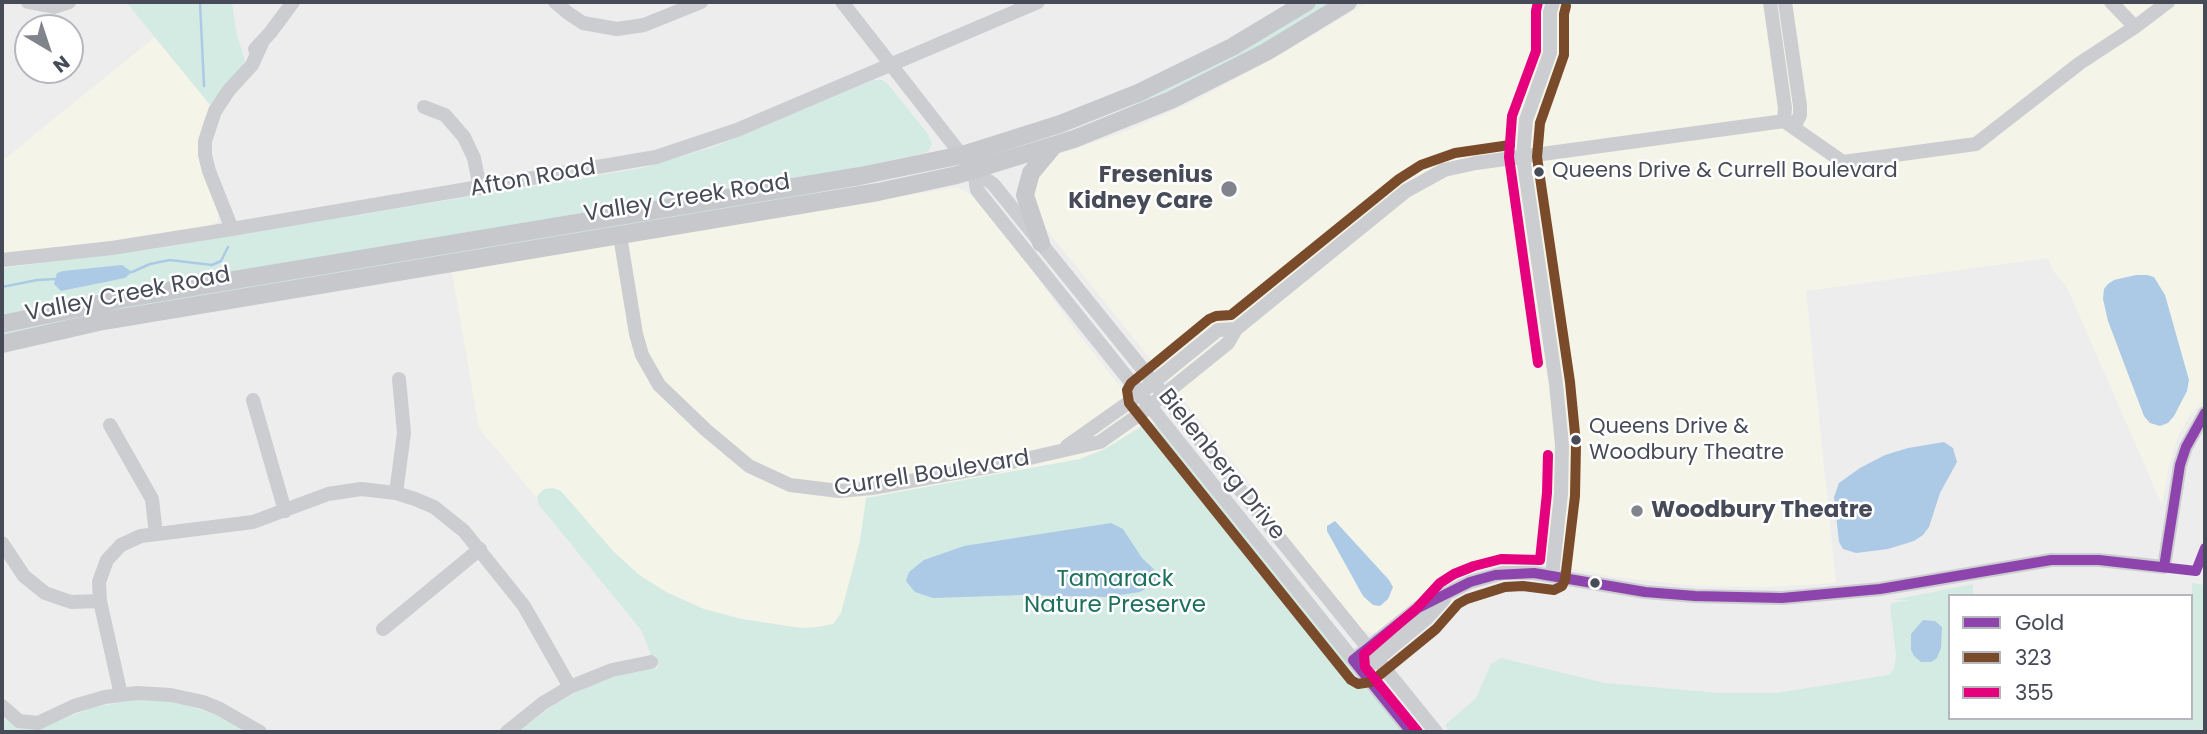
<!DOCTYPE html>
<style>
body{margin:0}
#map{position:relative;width:2207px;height:734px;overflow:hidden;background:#eeeded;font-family:Poppins,sans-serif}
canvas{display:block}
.frame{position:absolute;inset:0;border:4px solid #474b58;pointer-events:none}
.legend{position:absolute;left:1948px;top:594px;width:245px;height:126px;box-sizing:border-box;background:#fff;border:2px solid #b5b7bc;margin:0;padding:9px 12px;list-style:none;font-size:21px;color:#474b58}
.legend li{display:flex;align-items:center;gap:14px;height:35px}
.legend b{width:35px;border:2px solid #b5b7bc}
.north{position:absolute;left:14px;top:14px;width:70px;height:70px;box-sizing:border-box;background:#fff;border:2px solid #b5b7bc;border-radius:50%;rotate:141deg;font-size:19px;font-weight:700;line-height:28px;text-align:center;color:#474b58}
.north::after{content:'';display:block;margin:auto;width:24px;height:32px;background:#81848c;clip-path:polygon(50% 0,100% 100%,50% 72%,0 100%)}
</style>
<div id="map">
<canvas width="2207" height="734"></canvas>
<div class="frame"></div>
<ul class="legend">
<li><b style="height:9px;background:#8e44ad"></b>Gold</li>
<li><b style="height:9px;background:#7a4b2a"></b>323</li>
<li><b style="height:9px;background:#e5007d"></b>355</li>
</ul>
<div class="north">N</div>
</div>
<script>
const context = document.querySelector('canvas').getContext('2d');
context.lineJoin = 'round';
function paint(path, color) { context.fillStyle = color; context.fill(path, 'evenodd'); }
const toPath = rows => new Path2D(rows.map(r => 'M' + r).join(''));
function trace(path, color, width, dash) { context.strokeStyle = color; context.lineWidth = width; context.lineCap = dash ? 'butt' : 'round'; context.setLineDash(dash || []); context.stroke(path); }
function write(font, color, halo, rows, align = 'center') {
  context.font = font + ' Poppins,sans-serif'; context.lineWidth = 5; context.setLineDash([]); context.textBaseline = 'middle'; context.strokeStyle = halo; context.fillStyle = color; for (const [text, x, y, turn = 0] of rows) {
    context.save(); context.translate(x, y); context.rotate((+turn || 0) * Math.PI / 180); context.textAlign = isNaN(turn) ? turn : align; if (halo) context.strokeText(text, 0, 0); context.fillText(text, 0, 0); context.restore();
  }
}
paint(toPath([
 [1368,2,2205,2,2205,398,2188,418,2176,441,2169,466,2162,505,2067,287,2054,272,2048,258,1806,291,1836,583,1769,587,1695,586,1616,577,1536,563,1501,563,1473,570,1442,584,1379,631,1373,633,1362,630,1294,546,1245,477,1039,220,1030,186,1054,156,1127,131,1193,102,1287,51],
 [155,37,210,104,212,103,202,124,199,138,218,213,218,221,209,226,134,238,2,254,2,161],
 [957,187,972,195,1025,260,1072,326,1122,389,1158,426,1152,422,1145,422,1112,445,1077,460,875,496,840,631,654,640,479,428,452,272]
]), '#f4f4e9');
paint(toPath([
 [126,2,232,2,236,31,245,61,215,111],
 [1318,2,1332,2,1229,65,1111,117,1280,26],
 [874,80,882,80,888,84,928,134,932,144,928,152,865,166,91,295,2,315,2,268,153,249,642,168,716,146],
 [832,189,754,207,2,337,2,330,41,320],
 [1149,422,1158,426,1403,732,518,732,553,705,583,689,619,675,658,668,656,655,651,655,641,630,539,505,537,496,544,489,553,488,561,491,613,551,638,574,666,592,704,609,742,619,801,628,817,627,833,624,841,613,860,541,866,498,1080,459,1103,450],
 [2192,583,2205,585,2205,732,1450,732,1445,725,1476,698,1491,664,1501,658,1605,683,1721,693,1776,693,1888,675,1894,669,1896,655,1890,606,1892,603,1909,600,1892,600,1973,584,1973,596,1950,596,1950,718,2191,718],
 [136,700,167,701,190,706,222,717,247,732,2,732,2,718,20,728,39,729,93,707]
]), '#d4ebe3');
paint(toPath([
 [122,265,132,272,125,278,61,291,54,284,57,273,63,271],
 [2136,275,2147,275,2154,277,2165,295,2189,380,2187,391,2174,416,2168,423,2160,426,2150,423,2144,416,2108,321,2103,299,2104,289,2108,284,2114,280],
 [1944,442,1953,448,1957,462,1940,493,1929,527,1923,535,1914,541,1888,549,1856,553,1843,549,1839,542,1834,497,1839,483,1860,468,1885,455,1908,448],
 [1335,521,1389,580,1393,587,1388,599,1380,606,1373,605,1363,596,1327,531,1327,526],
 [1111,523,1123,529,1142,558,1158,573,1154,584,1140,592,1106,597,1023,595,933,598,915,592,906,581,909,572,924,560,964,546],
 [1923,620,1935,621,1942,627,1941,648,1937,658,1931,662,1921,662,1914,656,1911,650,1911,634]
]), '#accae5');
trace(toPath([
 [200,2,204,86],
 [132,272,150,264,170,260,212,265,221,261,228,247],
 [2,287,37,280,55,279]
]), '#accae5', 2.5);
trace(toPath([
 [28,2,54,7,69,2],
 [555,2,568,13,583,23,617,29,644,25,701,2],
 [842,2,974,171,993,184,1436,732],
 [1770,2,1785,108,1784,121],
 [1785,2,1800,106,1800,115,1794,127],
 [2111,2,2135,27],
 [255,49,270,33,293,2],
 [424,107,445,115,464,137,474,158,480,188],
 [1784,121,1843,162,1976,144,2080,63,2135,27,2168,2],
 [974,171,977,190,1411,732],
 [232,229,209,171,205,155,205,141,215,111,229,90,252,65,262,43],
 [620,236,636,334,642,355,659,385,706,430,749,466,790,485,839,491,872,488,999,465,1100,442,1140,414,1228,343,1236,329,1406,191,1444,170,1476,163,1784,121],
 [2,260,112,248,232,229,656,157,737,130,1038,2],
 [253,400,285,511],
 [110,425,152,499,156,534],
 [1067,446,1128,403,1218,330,1236,329],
 [396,493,404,433,399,379],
 [2,543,24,576,45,593,71,602,100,601],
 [1552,576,1561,494,1562,445,1556,384,1523,157,1526,120,1550,53,1550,12,1553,2],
 [383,629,480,549],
 [1353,660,1418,608,1470,582,1503,573,1534,573,1645,592,1695,596,1782,598,1880,589,2051,560,2099,560,2164,567,2180,465,2186,447,2205,413],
 [1370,665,1427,618,1444,599],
 [121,695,100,601,99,582,107,560,121,545,141,536,253,522,328,494,361,489,396,493,415,499,434,507,464,531,524,606,570,687],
 [2,706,19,721,38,723,74,706,105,697,137,693,171,695,203,702,220,709,260,732],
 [507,732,543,703,570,687,612,670,651,662]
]), '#cccdd0', 14);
trace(toPath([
 [1041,243,1025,195,1031,173,1051,149],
 [2,324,126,298,860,176,962,155,1060,124,1138,93,1232,47,1307,2],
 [2,344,103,321,878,192,957,175,1074,139,1171,100,1266,52,1348,2]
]), '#c7c8cc', 18);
trace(toPath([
 [2164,567,2180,465,2186,447,2205,413],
 [1411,732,1353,660,1418,608,1470,582,1495,575,1534,573,1645,592,1695,596,1782,598,1880,589,2051,560,2099,560,2196,571,2205,548]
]), '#8e44ad', 10);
trace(toPath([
 [1510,145,1455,153,1421,165,1399,179,1231,315,1216,316,1209,319,1131,383,1127,390,1129,403,1351,680,1358,684,1371,682,1436,629,1458,604,1467,599,1505,587,1523,586,1554,590,1562,586,1565,580,1575,496,1576,444,1570,382,1537,157,1540,123,1564,55,1564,14,1566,6]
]), '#7a4b2a', 10);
trace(toPath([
 [1538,363,1509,157,1512,116,1536,51,1536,11,1538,2],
 [1418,732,1365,667,1364,654,1417,608,1440,583,1454,574,1474,566,1501,559,1540,560,1547,493,1548,455]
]), '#e5007d', 10);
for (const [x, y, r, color] of [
 [1539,172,6,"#474b58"],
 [1229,189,9,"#81848c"],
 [1576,440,6,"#474b58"],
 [1637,511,7,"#81848c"],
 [1595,583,6,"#474b58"]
]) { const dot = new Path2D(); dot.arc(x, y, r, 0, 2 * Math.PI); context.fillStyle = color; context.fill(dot); trace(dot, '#fff', 2.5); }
write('21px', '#474b58', '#fff', [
 ["Queens Drive & Currell Boulevard",1552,172],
 ["Queens Drive &",1589,428],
 ["Woodbury Theatre",1589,454]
], 'left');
write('bold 23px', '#474b58', '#fff', [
 ["Fresenius",1213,176],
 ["Kidney Care",1213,202],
 ["Woodbury Theatre",1651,511,"left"]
], 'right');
write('23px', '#474b58', '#fff', [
 ["Afton Road",533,179,-10],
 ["Valley Creek Road",687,199,-9],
 ["Valley Creek Road",128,295,-11],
 ["Bielenberg Drive",1221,465,51],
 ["Currell Boulevard",932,474,-9]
]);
write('23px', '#1f715e', '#fff', [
 ["Tamarack",1115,580],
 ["Nature Preserve",1115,606]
]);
</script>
